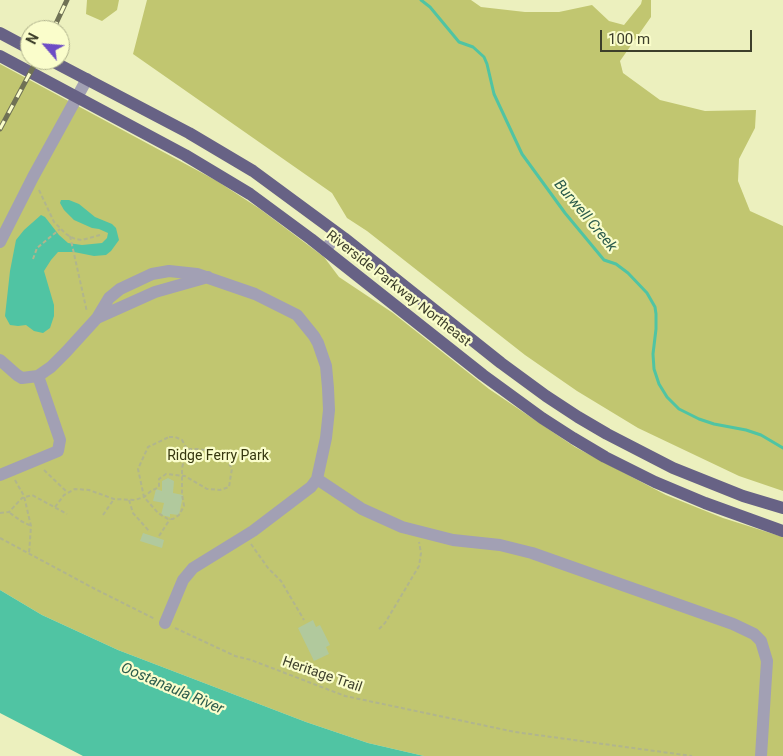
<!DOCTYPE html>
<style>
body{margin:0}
#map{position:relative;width:783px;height:756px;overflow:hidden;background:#ecf0be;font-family:Roboto,sans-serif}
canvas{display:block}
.north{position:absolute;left:20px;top:20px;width:50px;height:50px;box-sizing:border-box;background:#fafdcb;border:1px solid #aeb18b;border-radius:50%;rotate:297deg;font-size:14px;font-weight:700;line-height:20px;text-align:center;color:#3d3f2b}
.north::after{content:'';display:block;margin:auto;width:18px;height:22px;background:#6c4cc5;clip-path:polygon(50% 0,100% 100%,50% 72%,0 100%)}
.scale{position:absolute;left:600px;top:30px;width:152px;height:22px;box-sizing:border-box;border:2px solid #3d3f2b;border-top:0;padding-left:6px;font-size:15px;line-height:18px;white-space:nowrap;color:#3d3f2b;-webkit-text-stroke:4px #fafdcb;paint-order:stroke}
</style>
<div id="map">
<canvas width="783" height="756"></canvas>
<div class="north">N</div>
<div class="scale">100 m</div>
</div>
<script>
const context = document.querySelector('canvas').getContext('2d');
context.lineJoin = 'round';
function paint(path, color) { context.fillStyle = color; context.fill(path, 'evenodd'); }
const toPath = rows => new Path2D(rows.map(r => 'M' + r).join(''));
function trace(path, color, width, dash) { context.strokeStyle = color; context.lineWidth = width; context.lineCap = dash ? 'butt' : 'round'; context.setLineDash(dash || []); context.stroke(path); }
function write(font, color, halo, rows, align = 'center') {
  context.font = font + ' Roboto,sans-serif'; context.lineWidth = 4.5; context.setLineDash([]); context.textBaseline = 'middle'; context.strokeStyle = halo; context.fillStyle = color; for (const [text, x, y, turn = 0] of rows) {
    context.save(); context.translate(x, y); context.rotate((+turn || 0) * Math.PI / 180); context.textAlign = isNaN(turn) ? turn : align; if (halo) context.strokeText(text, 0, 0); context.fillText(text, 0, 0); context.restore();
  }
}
paint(toPath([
 [87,0,119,0,117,10,102,21,86,14],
 [147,0,471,0,481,7,525,12,559,12,592,5,609,21,624,25,641,4,642,0,651,0,651,17,620,61,623,73,660,100,705,111,756,110,755,128,739,159,738,181,750,211,783,226,783,491,739,476,638,428,577,391,525,355,367,231,347,218,332,193,133,54],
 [0,64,217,181,260,209,324,257,339,277,393,313,489,389,575,447,666,495,723,518,783,537,783,756,424,756,368,743,306,722,118,650,42,615,0,590]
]), '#c1c670');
paint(toPath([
 [61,200,69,200,79,204,95,217,112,224,116,228,119,240,111,251,106,255,94,256,74,252,58,252,51,260,44,271,54,305,54,316,50,328,43,333,34,331,26,325,18,326,10,325,5,316,10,271,16,240,24,230,41,215,45,217,59,235,68,243,82,245,102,243,107,238,108,233,99,229,92,228,74,220,64,210,60,203],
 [0,590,42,615,118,650,306,722,368,743,424,756,83,756,0,713]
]), '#50c4a3');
trace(toPath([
 [421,0,430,7,459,42,473,47,484,57,487,64,494,94,522,154,565,213,604,260,616,264,628,273,647,293,655,307,656,314,656,329,653,354,654,369,659,384,667,397,679,409,699,419,714,424,746,430,761,435,783,448]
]), '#50c4a3', 3);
paint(toPath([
 [168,478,174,481,173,493,183,495,179,515,170,514,170,517,161,515,164,503,153,501,156,489,162,491,162,481],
 [143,533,164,540,162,548,140,541],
 [313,620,316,627,320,625,330,645,326,647,329,654,314,661,298,628]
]), '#b1c99d');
trace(toPath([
 [39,190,54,222,66,234,75,239,82,240,100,235],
 [70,236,87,312],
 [33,259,37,248,60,229],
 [169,437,175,437,182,440,187,449,182,468,182,494,184,506,179,515,173,519,168,519,158,513,144,497,138,469,148,447,169,437],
 [44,470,67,492],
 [15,480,24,496,31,526,29,554],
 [129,500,133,513,149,531],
 [55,507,64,495,75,489,89,490,114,499,135,500,144,497,151,491,159,487,159,479,166,474,185,476,207,489,220,490,229,487,232,468,227,461,216,457,209,451,199,449,187,449],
 [0,513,9,512,22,498,32,495,67,514],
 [10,513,21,521,31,526],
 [103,515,114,499],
 [159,536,170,519],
 [0,538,95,589,155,619],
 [251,544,268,568,281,581,304,620],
 [175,628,235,656,251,660,345,696,515,732,692,756],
 [379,629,385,623,419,566,421,553,419,542]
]), '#b1b58d', 2, [4, 2.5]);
trace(toPath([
 [0,242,33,177,87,79],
 [325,250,338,234],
 [97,318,155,292,208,277],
 [0,360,17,375,22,378,38,376,51,367,66,352,97,318,109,298,120,289,152,274,169,271,197,274,255,294,297,315,314,336,318,343,326,366,328,388,329,410,326,438,317,479,311,487,253,531,193,568,183,580,165,623],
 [0,475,58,451,60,440,38,376],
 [317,479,362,509,402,527,453,540,500,545,532,553,733,624,754,634,761,641,767,661,761,756]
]), '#a2a0b4', 12);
trace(toPath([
 [0,33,30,49],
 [0,56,185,155,250,194,311,239,483,375,542,418,573,438,605,457,655,482,705,503,783,531],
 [50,60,189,133,253,171,344,238,501,363,546,396,578,417,607,434,673,468,743,496,783,508]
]), '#676285', 12);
const rail = toPath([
 [53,30,67,0],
 [0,129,37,60]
]);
trace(rail, '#6f7155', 5);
trace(rail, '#fafdcb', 3, [9]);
write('14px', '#3d3f2b', '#fafdcb', [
 ["Riverside Parkway Northeast",398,289,38],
 ["Heritage Trail",322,675,19]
]);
write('14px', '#36370f', '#fafdcb', [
 ["Ridge Ferry Park",218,456]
]);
write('italic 15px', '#2b5b4c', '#fafdcb', [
 ["Burwell Creek",585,216,50],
 ["Oostanaula River",172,689,23]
]);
</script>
